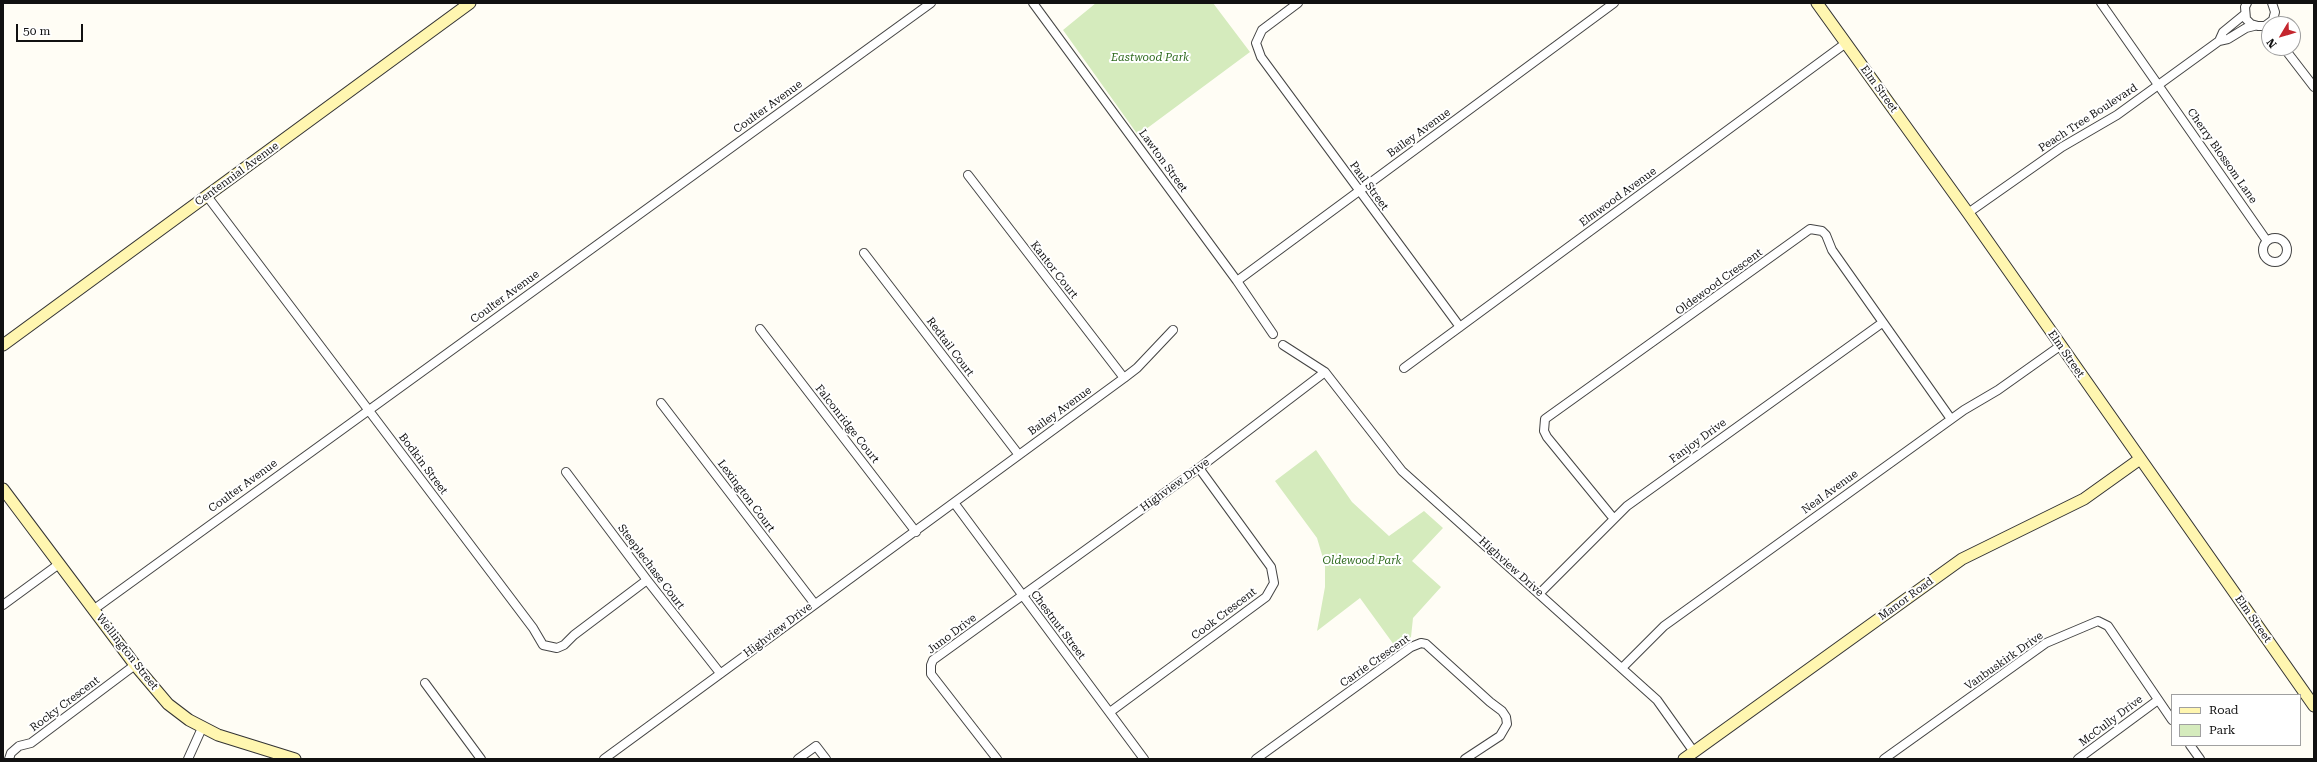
<!DOCTYPE html>
<style>
body{margin:0}
#map{position:relative;width:2317px;height:762px;overflow:hidden;background:#fffdf5;font-family:"Roboto Serif",serif}
canvas{display:block}
.frame{position:absolute;inset:0;border:4px solid #111;pointer-events:none}
.legend{position:absolute;left:2171px;top:694px;width:130px;height:52px;box-sizing:border-box;background:#fff;border:1px solid #a0a0a0;margin:0;padding:5px 7px;list-style:none;font-size:12px;color:#111}
.legend li{display:flex;align-items:center;gap:8px;height:20px}
.legend b{width:20px;border:1px solid #a0a0a0}
.north{position:absolute;left:2261px;top:16px;width:40px;height:40px;box-sizing:border-box;background:#fff;border:1px solid #a0a0a0;border-radius:50%;rotate:232deg;font-size:11px;font-weight:700;line-height:16px;text-align:center;color:#111}
.north::after{content:'';display:block;margin:auto;width:14px;height:18px;background:#c4262e;clip-path:polygon(50% 0,100% 100%,50% 72%,0 100%)}
.scale{position:absolute;left:16px;top:24px;width:67px;height:18px;box-sizing:border-box;border:2px solid #111;border-top:0;padding-left:5px;font-size:12px;line-height:14px;white-space:nowrap;color:#111;-webkit-text-stroke:3px #fff;paint-order:stroke}
</style>
<div id="map">
<canvas width="2317" height="762"></canvas>
<div class="frame"></div>
<ul class="legend">
<li><b style="height:5px;background:#fff6b0"></b>Road</li>
<li><b style="height:11px;background:#d5ebbd"></b>Park</li>
</ul>
<div class="north">N</div>
<div class="scale">50 m</div>
</div>
<script>
const context = document.querySelector('canvas').getContext('2d');
context.lineJoin = 'round';
function paint(path, color) { context.fillStyle = color; context.fill(path, 'evenodd'); }
const toPath = rows => new Path2D(rows.map(r => 'M' + r).join(''));
function trace(path, color, width, dash) { context.strokeStyle = color; context.lineWidth = width; context.lineCap = dash ? 'butt' : 'round'; context.setLineDash(dash || []); context.stroke(path); }
function write(font, color, halo, rows, align = 'center') {
  context.font = font + ' "Roboto Serif",serif'; context.lineWidth = 4; context.setLineDash([]); context.textBaseline = 'middle'; context.strokeStyle = halo; context.fillStyle = color; for (const [text, x, y, turn = 0] of rows) {
    context.save(); context.translate(x, y); context.rotate((+turn || 0) * Math.PI / 180); context.textAlign = isNaN(turn) ? turn : align; if (halo) context.strokeText(text, 0, 0); context.fillText(text, 0, 0); context.restore();
  }
}
paint(toPath([
 [1096,3,1213,3,1250,52,1138,135,1063,30],
 [1316,450,1352,502,1389,536,1424,511,1443,528,1412,561,1441,587,1413,618,1411,637,1397,649,1360,598,1317,631,1325,587,1325,565,1317,538,1275,481]
]), '#d5ebbd');
const street = toPath([
 [1033,3,1237,281,1273,334],
 [1298,3,1262,30,1256,43,1261,57,1460,327],
 [2101,3,2267,241],
 [2247,3,2245,7,2246,19,2251,24,2258,26,2265,26,2273,20,2275,12,2272,3],
 [2219,41,2223,32,2245,14],
 [2284,48,2314,87],
 [968,175,1124,378],
 [207,196,533,628,543,645,557,648,564,645,574,635,647,580],
 [1968,213,2062,147,2117,115,2219,41,2228,39,2246,28,2254,26],
 '2263 250a12 12 0 1 1 24 0a12 12 0 1 1-24 0Z',
 [864,253,1019,455],
 [1237,281,1614,3],
 [760,329,916,532],
 [1283,345,1325,372],
 [1404,368,1846,43],
 [661,403,814,603],
 [566,472,647,580,720,673],
 [955,504,1144,759],
 [1614,519,1547,437,1544,431,1545,419,1810,229,1822,231,1826,235,1832,250,1951,419],
 [1540,593,1627,506,1882,323],
 [3,605,59,564],
 [93,610,931,3],
 [1622,668,1664,626,1964,410,1998,390,2060,346],
 [425,683,481,759],
 [1110,712,1266,597,1274,583,1271,567,1199,468],
 [2190,745,2200,759],
 [9,759,11,753,19,746,31,743,135,665],
 [188,759,202,728],
 [604,759,1124,378,1137,368,1173,330],
 [798,759,816,746,826,759],
 [997,759,931,674,931,665,933,660,1199,468,1325,372,1402,471,1657,700,1694,752],
 [1256,759,1411,647,1421,643,1426,644,1490,702,1502,711,1506,717,1507,724,1500,736,1465,759],
 [1884,759,2046,643,2098,621,2108,626,2172,720],
 [2078,759,2158,700]
]);
const secondary = toPath([
 [1817,3,1968,213,2314,706],
 [3,345,470,3],
 [3,489,135,665,168,704,189,720,218,735,295,759],
 [1684,759,1962,559,2084,499,2140,459]
]);
trace(street, '#444', 10);
trace(secondary, '#333', 13);
trace(street, '#fff', 8);
trace(secondary, '#fff6b0', 11);
write('italic 11px', '#2f6b1f', '#fff', [
 ["Eastwood Park",1150,58],
 ["Oldewood Park",1362,561]
]);
write('11px', '#111', '#fff', [
 ["Elm Street",1879,89,54],
 ["Coulter Avenue",768,107,-36],
 ["Peach Tree Boulevard",2088,118,-33],
 ["Bailey Avenue",1419,133,-36],
 ["Cherry Blossom Lane",2222,156,55],
 ["Lawton Street",1163,161,54],
 ["Centennial Avenue",237,174,-36],
 ["Paul Street",1369,186,54],
 ["Elmwood Avenue",1618,197,-36],
 ["Kantor Court",1054,270,52],
 ["Oldewood Crescent",1719,282,-36],
 ["Coulter Avenue",505,297,-36],
 ["Redtail Court",950,347,53],
 ["Elm Street",2066,354,55],
 ["Bailey Avenue",1060,411,-36],
 ["Falconridge Court",847,424,52],
 ["Fanjoy Drive",1698,441,-36],
 ["Bodkin Street",423,464,53],
 ["Highview Drive",1175,485,-36],
 ["Coulter Avenue",243,486,-36],
 ["Neal Avenue",1830,492,-36],
 ["Lexington Court",746,496,53],
 ["Steeplechase Court",651,567,53],
 ["Highview Drive",1511,567,42],
 ["Manor Road",1906,599,-36],
 ["Cook Crescent",1224,614,-37],
 ["Elm Street",2253,619,55],
 ["Chestnut Street",1058,625,53],
 ["Highview Drive",778,630,-37],
 ["Juno Drive",952,634,-37],
 ["Wellington Street",127,652,52],
 ["Carrie Crescent",1375,661,-35],
 ["Vanbuskirk Drive",2004,661,-35],
 ["Rocky Crescent",65,704,-37],
 ["McCully Drive",2111,721,-37]
]);
</script>
